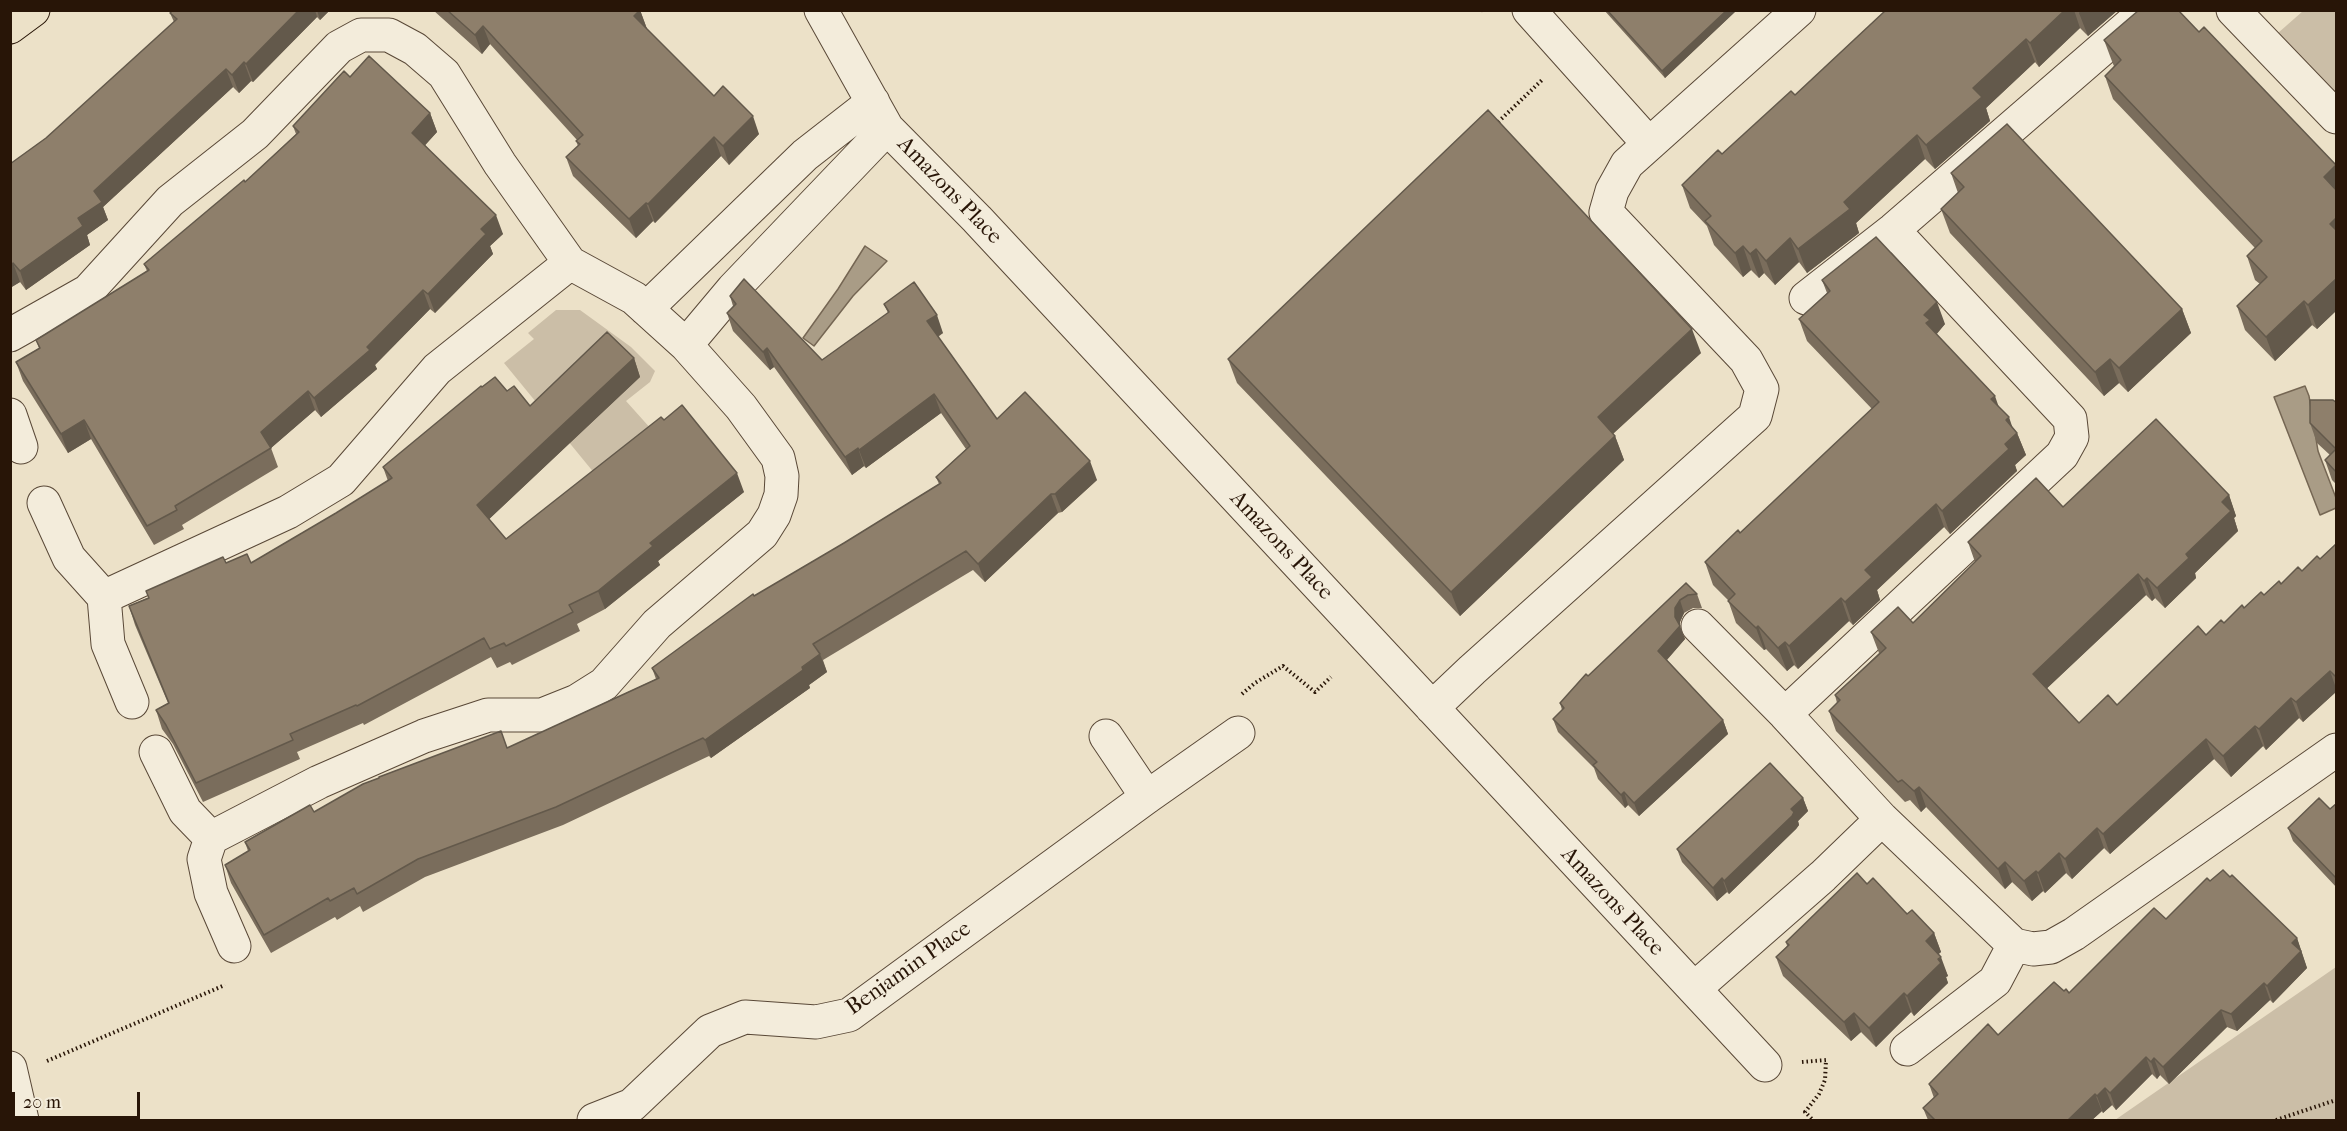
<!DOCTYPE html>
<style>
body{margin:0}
#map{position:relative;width:2347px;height:1131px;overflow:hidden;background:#ece1c8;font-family:"IM FELL French Canon",serif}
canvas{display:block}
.frame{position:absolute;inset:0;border:12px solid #281507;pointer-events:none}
.scale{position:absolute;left:12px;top:1092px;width:128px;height:27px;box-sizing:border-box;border:3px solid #281507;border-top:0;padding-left:8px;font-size:18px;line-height:21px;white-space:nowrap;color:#281507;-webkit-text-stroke:4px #f3ecdb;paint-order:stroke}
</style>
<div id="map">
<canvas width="2347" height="1131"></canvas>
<div class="frame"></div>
<div class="scale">20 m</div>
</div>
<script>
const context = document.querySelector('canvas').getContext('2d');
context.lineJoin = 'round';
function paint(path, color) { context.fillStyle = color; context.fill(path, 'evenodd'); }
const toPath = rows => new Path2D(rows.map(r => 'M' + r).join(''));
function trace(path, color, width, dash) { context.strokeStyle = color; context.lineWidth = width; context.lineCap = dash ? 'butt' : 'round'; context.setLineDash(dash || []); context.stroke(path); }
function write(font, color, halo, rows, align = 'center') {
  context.font = font + ' "IM FELL French Canon",serif'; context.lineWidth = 5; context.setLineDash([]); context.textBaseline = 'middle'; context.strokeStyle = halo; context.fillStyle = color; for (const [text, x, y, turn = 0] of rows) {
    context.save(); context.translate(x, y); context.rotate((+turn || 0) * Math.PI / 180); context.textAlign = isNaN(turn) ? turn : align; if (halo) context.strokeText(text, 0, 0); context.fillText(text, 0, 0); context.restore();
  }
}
paint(toPath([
 [2303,11,2336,11,2336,95,2278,33],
 [556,310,580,310,631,347,655,371,650,382,626,401,652,430,595,474,504,363,534,339,528,333],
 [2336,967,2336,1120,2115,1120]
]), '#cbbea7');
const water = toPath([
 [865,246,887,261,853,296,814,346,803,338,838,289,865,246],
 [2305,386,2309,396,2318,451,2336,498,2336,508,2320,515,2274,397,2305,386]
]);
paint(water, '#a99c86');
trace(water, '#756653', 1.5);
const minor = toPath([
 [821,10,887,128,977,219,1765,1065],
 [1529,10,1649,144],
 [2233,10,2336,117],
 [1806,298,1893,230,2147,10],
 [646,309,805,155,873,102],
 [10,335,88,291,170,201,255,134,339,47,361,35,389,35,415,49,444,74,500,164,570,263,634,298,686,345,741,407,778,458,782,476,781,495,774,515,762,534,657,624,604,684,577,701,542,715,488,715,424,736,319,782,211,838],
 [686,345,733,289,887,128],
 [10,415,21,447],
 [44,503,69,558,104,597,108,644,132,702],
 [104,597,288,512,341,480,437,369,570,263],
 [1698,626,1785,714,1882,819,2014,945,2033,949,2051,947,2074,934,2336,750],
 [1432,708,1472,670,1755,416,1762,389,1746,360,1606,212,1612,191,1627,164,1799,10],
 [1785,714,2062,455,2072,437,2070,419,1893,230],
 [1106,736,1147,797],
 [156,752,185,811,211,838,204,859,211,893,234,946],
 [1694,989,1823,876,1882,819],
 [1907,1049,1995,981,2014,945],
 [10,1068,22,1120],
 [594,1120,632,1105,710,1031,745,1017,816,1022,849,1015,1147,797,1238,733]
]);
const major = toPath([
 [10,27,33,10]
]);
trace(minor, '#594837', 35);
trace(major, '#281507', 35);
trace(toPath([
 [1483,10,1484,12],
 [1495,125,1542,80],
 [1242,694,1255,683,1283,666,1315,692,1331,677],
 [47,1061,225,985],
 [1802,1062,1826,1060,1825,1080,1819,1094,1805,1112,1813,1120],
 [2276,1120,2336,1100]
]), '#281507', 4, [1.5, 3]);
trace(minor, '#f3ecdb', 33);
trace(major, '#ece1c8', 33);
paint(toPath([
 [173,10,330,10,320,20,317,17,253,82,251,81,239,93,233,87,103,207,108,220,87,235,90,245,26,290,20,282,10,288,10,164,46,138,174,22,170,13],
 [433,10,640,10,647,29,714,96,759,134,729,165,721,156,655,223,653,221,636,238,573,176,566,157,578,146,576,141,577,140,490,44,482,54],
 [1604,10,1737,10,1665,78],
 [1886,10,2118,10,2088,36,2080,28,2039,67,2035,62,1986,108,1990,121,1935,169,1925,159,1856,223,1859,233,1807,273,1799,262,1775,285,1764,273,1759,278,1751,270,1743,277,1714,245,1707,226,1690,208,1682,185,1722,154,1795,95],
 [2199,32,2337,167,2337,310,2317,329,2312,325,2275,361,2245,330,2237,306,2260,284,2255,280,2247,256,2255,248,2113,99,2105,76,2114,66,2113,64,2104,40],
 [350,77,430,113,437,132,425,145,503,234,490,246,493,254,435,313,430,309,375,365,377,369,321,417,315,410,271,448,278,467,182,525,184,529,154,545,91,439,68,453,23,381,16,362,39,348,36,340,147,271,144,264,245,182,296,134,293,126],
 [1951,173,2182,309,2191,333,2128,392,2119,383,2104,396,1950,233,1941,209,1958,193],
 [1822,280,1945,324,1936,334,1999,407,2012,427,2017,433,2026,455,2015,465,2017,471,1950,534,1944,527,1877,590,1880,600,1853,625,1849,621,1798,669,1794,665,1787,671,1766,649,1764,650,1736,623,1728,600,1713,585,1705,562,1740,533,1872,409,1807,341,1799,319,1827,293],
 [730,296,822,360,888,313,884,304,943,333,938,337,997,419,1097,480,1062,512,1058,513,985,582,973,570,823,660,827,672,809,685,810,688,711,758,709,756,563,825,425,877,363,912,360,906,337,920,335,917,271,953,231,883,225,865,248,851,245,842,314,812,507,748,656,679,652,668,754,596,844,543,939,484,936,477,966,449,941,413,866,468,864,466,852,475,774,367,770,370,733,331,727,313,733,306],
 [1701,353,1613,434,1615,436,1624,460,1460,616,1237,383,1228,359],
 [634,358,640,377,489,519,506,539,664,420,744,492,658,561,660,565,605,609,577,624,580,631,512,665,510,662,497,668,491,657,364,725,363,723,297,752,300,759,203,802,173,744,162,729,156,710,168,703,135,625,129,606,226,563,251,563,336,513,388,481,383,467,482,387,507,391,530,406],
 [2337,403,2337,485,2332,480,2325,460,2330,455,2317,443,2310,423],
 [2229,495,2236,516,2234,518,2238,531,2195,573,2196,578,2165,608,2155,598,2152,601,2146,595,2047,688,2079,723,2117,705,2206,635,2244,608,2320,559,2337,543,2337,691,2303,722,2299,718,2266,750,2263,746,2231,777,2214,759,2110,854,2104,848,2072,879,2066,873,2045,893,2043,891,2032,901,2012,882,2005,889,1926,807,1921,812,1910,800,1905,802,1836,731,1829,711,1837,703,1835,695,1879,653,1871,632,1913,623,1975,562,1968,542,2063,507],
 [1686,583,1697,594,1702,608,1693,608,1684,613,1680,622,1680,626,1685,639,1667,660,1723,720,1728,734,1639,816,1628,805,1625,808,1598,779,1594,768,1558,732,1553,719,1562,710,1560,703],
 [1803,798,1808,811,1798,821,1799,825,1796,829,1729,894,1727,892,1717,901,1682,862,1677,849],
 [2337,803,2337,888,2293,841,2288,828,2330,809],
 [2210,881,2297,938,2307,968,2273,1003,2270,1000,2237,1031,2227,1027,2169,1084,2160,1075,2157,1079,2152,1074,2116,1110,2112,1105,2103,1113,2102,1111,2092,1120,1928,1120,1923,1108,1934,1098,1929,1084,1998,1035,2064,991,2069,993,2166,919],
 [1867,884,1934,933,1941,952,1938,954,1948,976,1946,977,1948,983,1914,1016,1911,1012,1876,1047,1861,1032,1851,1041,1783,976,1776,957,1787,946,1786,942]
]), '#7a6d5c');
paint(toPath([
 [299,10,315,10,317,17,253,82,246,64],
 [317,10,330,10,320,20],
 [640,10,647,29,634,16],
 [1727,10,1737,10,1665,78,1662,71],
 [2065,10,2074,10,2080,28,2039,67,2030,43],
 [2081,10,2118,10,2088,36,2079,13],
 [483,26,490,44,482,54,475,35],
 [2026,39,2035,62,1986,108,1990,121,1935,169,1926,145,1973,88],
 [244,62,251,81,239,93,232,75],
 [226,69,233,87,103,207,108,220,87,235,90,245,26,290,20,271,94,191],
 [430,113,437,132,419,152,412,133],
 [753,116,759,134,729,165,723,146],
 [1917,135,1925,159,1856,223,1859,233,1807,273,1798,249,1844,202],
 [714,137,721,156,655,223,648,204],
 [2336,165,2337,167,2337,197,2324,177],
 [646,203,653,221,636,238,629,219],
 [496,215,503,234,490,246,493,254,435,313,428,294,481,229],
 [2337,217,2337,243,2330,224],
 [1790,238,1799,262,1775,285,1766,261],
 [1743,246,1751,270,1743,277,1735,253],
 [1756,249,1764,273,1759,278,1750,254],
 [13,263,20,282,10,288,10,265],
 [2337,278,2337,310,2317,329,2308,305],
 [423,290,430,309,375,365,377,369,321,417,314,398,367,347],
 [2304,301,2312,325,2275,361,2266,337],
 [1937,302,1945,324,1936,335,1926,323,1924,315],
 [2182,309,2191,333,2128,392,2119,368],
 [937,315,943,333,933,339,927,321],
 [1692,329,1701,353,1606,440,1598,417],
 [767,348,774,367,770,370,763,352],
 [634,358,640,377,484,524,477,505],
 [2110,359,2119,383,2104,396,2095,372],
 [308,391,315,410,271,448,261,432],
 [934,394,941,413,866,468,859,450],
 [1995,396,2003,419,1991,399],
 [2009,417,2015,435,2017,433,2026,455,2015,465,2017,471,1950,534,1942,511,2005,444,2006,420],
 [84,420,91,439,68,453,61,434],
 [1615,436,1624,460,1460,616,1451,592],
 [858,448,864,466,852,475,845,457],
 [1090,461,1097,480,1062,512,1055,494],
 [737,473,744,492,658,561,660,565,605,609,598,591,650,543],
 [1051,494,1058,513,985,582,978,564],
 [2229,495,2236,516,2234,518,2238,531,2195,573,2196,578,2165,608,2157,588,2186,554,2222,502],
 [1936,504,1944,527,1877,590,1880,600,1853,625,1845,602,1865,570],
 [2138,574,2146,595,2041,694,2033,674],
 [2147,578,2155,598,2152,601,2144,581],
 [1841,598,1849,621,1798,669,1789,646],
 [1680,600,1684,613,1680,622,1680,626,1685,639,1663,664,1658,651,1675,617,1675,608],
 [1758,626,1766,649,1764,650,1756,628],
 [1785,642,1794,665,1787,671,1778,648],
 [820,654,827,672,809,685,810,688,711,758,705,740],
 [2330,671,2337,691,2303,722,2296,702],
 [2291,698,2299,718,2266,750,2259,729],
 [1723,720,1728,734,1639,816,1634,803],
 [2255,726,2263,746,2231,777,2223,756],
 [2206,739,2214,759,2110,854,2103,834],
 [1919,787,1926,807,1921,812,1914,791],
 [1624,792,1628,805,1625,808,1621,795],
 [1803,798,1808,811,1798,821,1799,825,1796,829,1729,894,1724,881,1791,809],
 [2097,828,2104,848,2072,879,2065,859],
 [2059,853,2066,873,2045,893,2038,873],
 [2005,862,2012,882,2005,889,1998,869],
 [2036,871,2043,891,2032,901,2024,881],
 [1722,878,1727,892,1717,901,1713,888],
 [1934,933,1941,952,1932,960,1926,941],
 [2297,938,2307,968,2273,1003,2267,986,2292,943],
 [1941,957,1948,976,1946,977,1948,983,1914,1016,1907,996],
 [2264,983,2270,1000,2237,1031,2231,1014],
 [1904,993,1911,1012,1876,1047,1869,1028],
 [2221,1010,2227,1027,2169,1084,2163,1067],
 [1854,1013,1861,1032,1851,1041,1844,1022],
 [2146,1057,2152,1074,2116,1110,2110,1093],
 [2154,1058,2160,1075,2157,1079,2151,1062],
 [2105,1088,2112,1105,2103,1113,2097,1096],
 [2095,1094,2102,1111,2092,1120,2068,1120]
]), '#63594b');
const building = toPath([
 [173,10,299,10,246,64,244,62,232,75,226,69,94,191,102,202,78,218,83,226,20,271,13,263,10,265,10,164,46,138,177,19,170,13,173,10],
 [447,10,640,10,634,16,714,96,723,86,753,116,723,146,714,137,648,204,646,203,629,219,566,157,580,144,576,141,583,135,483,26,475,35,447,10],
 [1607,10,1727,10,1662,71,1607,10],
 [1886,10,2065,10,2030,43,2026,39,1973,88,1982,97,1926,145,1917,135,1844,202,1850,209,1798,249,1790,238,1766,261,1756,249,1750,254,1743,246,1735,253,1705,221,1711,216,1682,185,1718,150,1722,154,1791,91,1795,95,1886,10],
 [2139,10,2178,10,2199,32,2204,27,2336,165,2324,177,2337,191,2337,217,2330,224,2337,231,2337,278,2308,305,2304,301,2266,337,2237,306,2267,277,2247,256,2262,241,2105,76,2121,60,2104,40,2139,10],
 [369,56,430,113,412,133,496,215,481,229,486,234,428,294,423,290,367,347,370,350,314,398,308,391,261,432,271,448,175,506,177,510,147,526,84,420,61,434,16,362,40,348,36,340,149,270,144,264,244,180,245,182,299,132,293,126,344,71,350,77,369,56],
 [1488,110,1692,329,1598,417,1615,436,1451,592,1228,359,1488,110],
 [2007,124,2182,309,2119,368,2110,359,2095,372,1941,209,1964,187,1951,173,2007,124],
 [1876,237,1937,302,1924,315,1930,320,1926,323,1995,396,1991,399,2009,417,2006,420,2017,433,2005,444,2009,449,1942,511,1936,504,1865,570,1872,577,1845,602,1841,598,1789,646,1785,642,1778,648,1758,626,1756,628,1728,601,1735,594,1705,562,1738,530,1740,533,1879,402,1799,319,1830,291,1822,280,1876,237],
 [744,279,822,360,889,312,884,304,914,282,937,315,927,321,997,419,1025,392,1090,461,1055,494,1051,494,978,564,966,551,813,644,820,654,802,667,803,670,705,740,703,738,556,807,418,859,357,894,354,888,330,901,328,898,264,935,225,865,250,850,245,842,310,805,314,812,363,784,379,778,379,777,501,731,507,748,659,678,652,668,753,594,754,596,844,543,941,483,936,477,970,446,934,394,859,450,858,448,845,457,767,348,763,352,727,313,736,304,730,296,744,279],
 [607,332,634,358,477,505,506,539,661,417,664,420,682,405,737,473,650,543,653,546,598,591,569,605,573,612,506,646,504,643,490,649,484,638,357,706,356,705,290,734,293,740,196,783,166,725,156,710,169,703,129,606,149,598,146,591,223,557,226,563,247,554,251,563,336,513,392,478,383,467,481,386,482,387,495,377,507,391,514,386,530,406,607,332],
 [2310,400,2333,400,2337,403,2337,473,2325,460,2336,449,2310,423,2310,400],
 [2156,419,2229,495,2222,502,2231,511,2186,554,2189,558,2157,588,2147,578,2144,581,2138,574,2033,674,2079,723,2108,695,2117,705,2198,626,2206,635,2221,620,2224,623,2242,605,2244,608,2261,592,2264,595,2279,581,2281,584,2298,567,2302,571,2317,556,2320,559,2337,543,2337,674,2335,676,2330,671,2296,702,2291,698,2259,729,2255,726,2223,756,2206,739,2103,834,2097,828,2065,859,2059,853,2038,873,2036,871,2024,881,2005,862,1998,869,1919,787,1914,791,1902,780,1898,782,1829,711,1840,700,1835,695,1886,648,1871,632,1898,607,1913,623,1981,556,1968,542,2036,478,2063,507,2156,419],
 [1686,583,1697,594,1688,595,1680,600,1675,608,1675,617,1680,626,1658,651,1723,720,1634,803,1624,792,1621,795,1593,765,1597,762,1553,719,1564,708,1560,703,1586,674,1588,676,1686,583],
 [1770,763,1803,798,1791,809,1794,812,1792,816,1724,881,1722,878,1713,888,1677,849,1770,763],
 [2319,798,2330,809,2337,803,2337,879,2288,828,2319,798],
 [2223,870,2230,877,2232,875,2297,938,2292,943,2301,951,2267,986,2264,983,2231,1014,2221,1010,2163,1067,2154,1058,2151,1062,2146,1057,2110,1093,2105,1088,2097,1096,2095,1094,2068,1120,1935,1120,1923,1108,1938,1094,1929,1084,1988,1024,1998,1035,2054,982,2064,991,2066,989,2069,993,2154,908,2166,919,2207,878,2210,881,2223,870],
 [1857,873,1867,884,1873,878,1907,914,1912,910,1934,933,1926,941,1941,957,1938,959,1941,963,1907,996,1904,993,1869,1028,1854,1013,1844,1022,1776,957,1789,945,1786,942,1857,873]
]);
paint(building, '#8e7f6b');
trace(building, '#63594b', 1.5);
write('22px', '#281507', '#f3ecdb', [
 ["Amazons Place",949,191,46],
 ["Amazons Place",1281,546,47],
 ["Amazons Place",1612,902,47],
 ["Benjamin Place",909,969,-35]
]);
</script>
